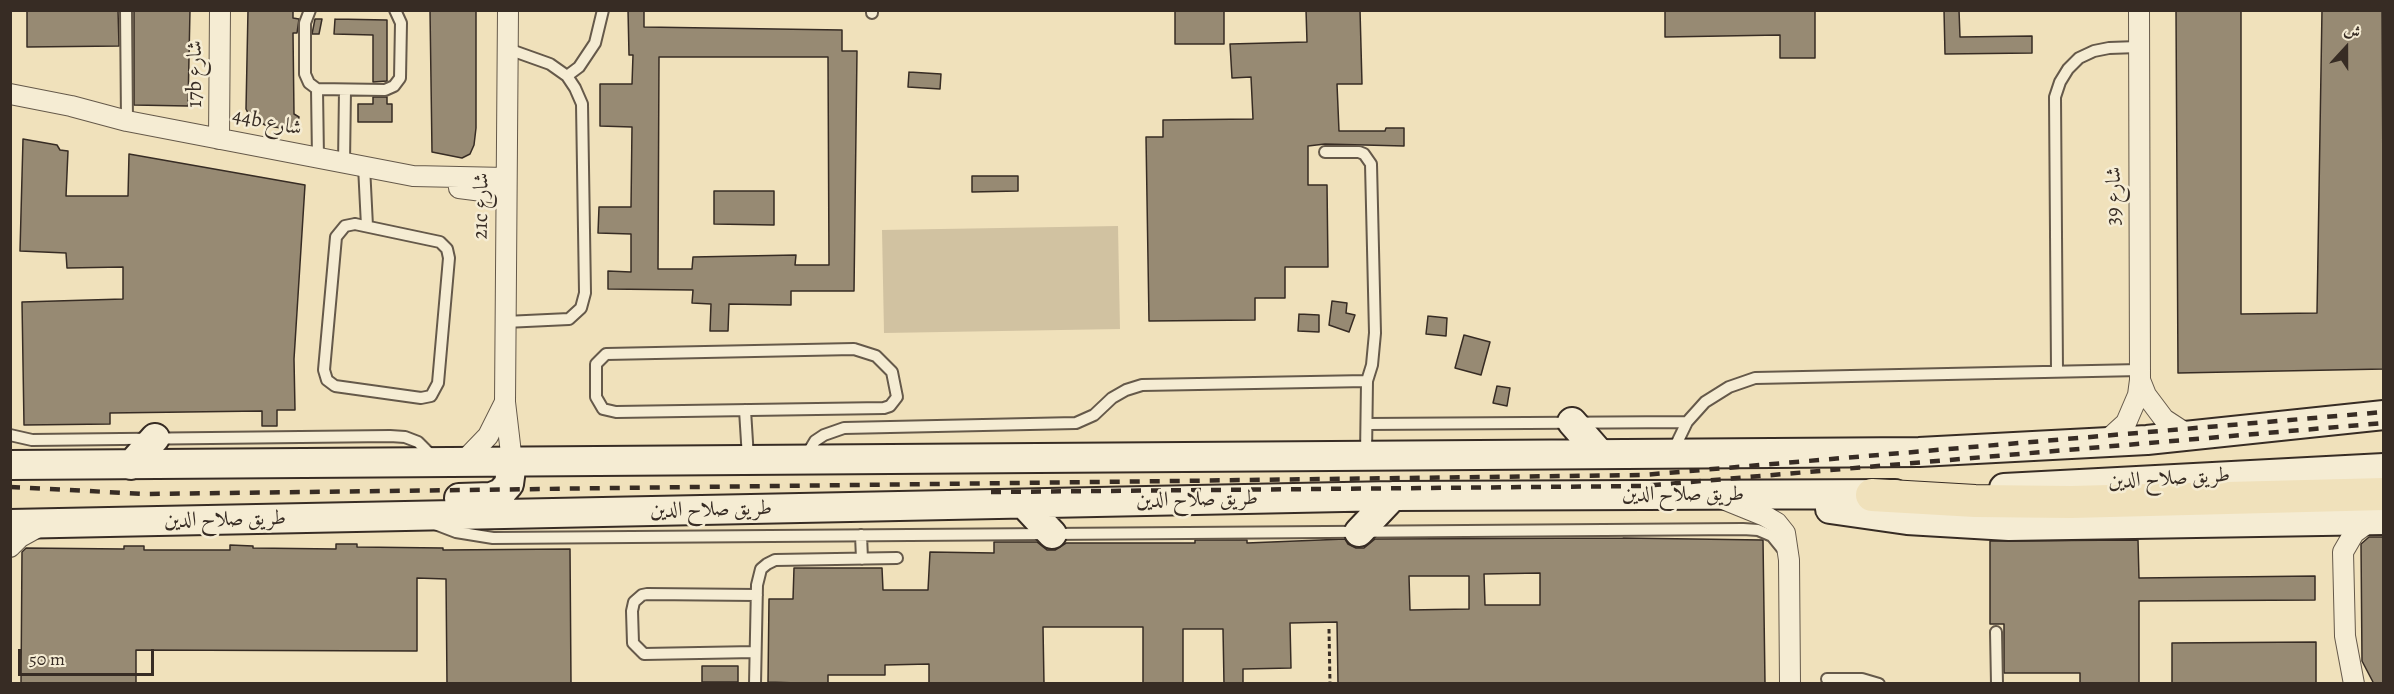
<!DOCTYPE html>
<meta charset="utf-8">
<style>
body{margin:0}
#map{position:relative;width:2394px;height:694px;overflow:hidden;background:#f0e1bb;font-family:Alegreya,Amiri,serif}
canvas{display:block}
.frame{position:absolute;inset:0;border:12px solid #372c24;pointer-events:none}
.north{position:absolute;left:2316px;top:18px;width:60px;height:60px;-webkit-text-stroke:4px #f5ecd3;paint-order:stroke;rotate:21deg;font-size:16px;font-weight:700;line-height:24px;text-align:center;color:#372c24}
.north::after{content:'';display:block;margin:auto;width:21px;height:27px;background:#372c24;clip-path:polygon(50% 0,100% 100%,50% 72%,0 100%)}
.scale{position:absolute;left:18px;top:649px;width:136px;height:27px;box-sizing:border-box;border:3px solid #372c24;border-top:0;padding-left:8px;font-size:18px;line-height:21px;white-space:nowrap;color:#372c24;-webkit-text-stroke:4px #f5ecd3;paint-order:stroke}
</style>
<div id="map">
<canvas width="2394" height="694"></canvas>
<div class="frame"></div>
<div class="north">ش</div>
<div class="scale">50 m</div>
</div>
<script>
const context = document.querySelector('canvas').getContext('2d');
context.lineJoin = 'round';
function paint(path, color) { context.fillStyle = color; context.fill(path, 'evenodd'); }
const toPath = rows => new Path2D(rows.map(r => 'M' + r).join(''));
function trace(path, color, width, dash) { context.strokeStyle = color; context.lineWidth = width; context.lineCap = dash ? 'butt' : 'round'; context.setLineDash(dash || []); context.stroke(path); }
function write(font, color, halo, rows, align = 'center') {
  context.font = font + ' Alegreya,Amiri,serif'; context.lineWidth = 5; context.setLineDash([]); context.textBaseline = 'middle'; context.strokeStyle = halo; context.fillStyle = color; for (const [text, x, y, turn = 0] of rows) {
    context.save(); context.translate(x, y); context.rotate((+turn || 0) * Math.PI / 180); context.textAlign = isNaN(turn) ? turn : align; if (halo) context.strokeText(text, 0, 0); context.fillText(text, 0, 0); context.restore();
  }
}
paint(toPath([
 [1118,226,1120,329,884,333,882,230]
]), '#d1c2a1');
const building = toPath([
 [27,10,118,10,119,46,27,47,27,10],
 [134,10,190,10,188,106,134,105,134,10],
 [248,10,293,10,293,18,299,19,297,33,293,33,294,114,299,117,296,130,267,126,250,117,246,109,248,10],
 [430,10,476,10,476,128,474,145,470,154,462,158,432,152,430,10],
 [628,10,644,10,644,27,842,30,842,51,857,51,854,291,791,291,791,305,729,304,728,331,710,331,711,304,692,303,693,290,608,289,608,271,631,272,631,234,598,233,599,207,631,207,632,127,600,126,600,84,632,84,633,55,629,55,628,10],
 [659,57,828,57,829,265,795,265,796,255,693,257,692,269,658,269,659,57],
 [1175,10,1224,10,1224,44,1175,44,1175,10],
 [1306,10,1360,10,1362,84,1337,84,1339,131,1385,131,1386,128,1404,128,1404,146,1325,144,1308,146,1308,185,1327,185,1328,267,1285,267,1285,298,1255,298,1255,320,1149,321,1146,137,1163,137,1163,120,1253,119,1251,77,1232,78,1230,44,1307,42,1306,10],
 [1665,10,1815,10,1815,58,1780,58,1780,35,1665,37,1665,10],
 [1944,10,1959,10,1960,37,2032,36,2032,53,1945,54,1944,10],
 [2176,10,2241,10,2241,314,2317,313,2322,10,2382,10,2384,369,2178,373,2176,10],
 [315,19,322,19,319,34,312,34,315,19],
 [335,19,387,20,387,81,373,82,373,35,334,34,335,19],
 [909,72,941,74,940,89,908,87,909,72],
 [373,97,387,97,387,104,392,104,392,122,358,122,358,104,373,104,373,97],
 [23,139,57,145,60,150,68,151,66,196,128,196,129,154,305,185,294,359,295,410,277,410,277,426,262,426,262,411,110,413,110,424,24,425,22,302,123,299,123,267,67,268,66,253,20,251,23,139],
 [972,176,1018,176,1018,191,972,192,972,176],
 [714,191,774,191,774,225,714,224,714,191],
 [1332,301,1347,303,1346,313,1355,315,1349,332,1329,325,1332,301],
 [1299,314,1319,315,1319,332,1298,331,1299,314],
 [1428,316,1447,318,1446,336,1426,334,1428,316],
 [1464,335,1490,342,1481,375,1455,368,1464,335],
 [1497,386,1510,388,1507,406,1493,403,1497,386],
 [2369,537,2384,537,2384,684,2374,684,2362,661,2361,544,2369,537],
 [1623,538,1763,540,1765,684,1338,684,1337,622,1290,623,1291,668,1243,669,1243,684,1224,684,1223,629,1183,629,1183,684,1143,684,1143,627,1043,627,1044,684,929,684,929,664,885,665,885,675,828,675,828,684,768,682,769,599,793,599,794,568,882,568,883,590,928,590,930,552,994,553,994,542,1037,542,1047,550,1055,550,1066,543,1195,543,1195,540,1247,540,1247,543,1345,539,1348,544,1356,548,1364,548,1375,539,1623,538],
 [1540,573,1540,605,1485,605,1484,574,1540,573],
 [1409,576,1469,576,1469,609,1410,610,1409,576],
 [2138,540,2139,578,2315,576,2315,600,2139,601,2139,684,2080,684,2080,673,2004,673,2004,624,1990,624,1990,541,2138,540],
 [336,544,357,544,357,547,443,548,443,550,570,549,571,684,447,684,446,579,417,578,417,651,136,650,136,684,21,684,22,552,26,548,124,549,124,546,144,546,144,550,230,550,230,545,253,546,253,548,336,549,336,544],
 [2316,642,2316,684,2172,684,2172,643,2316,642],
 [702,666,738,666,738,682,702,682,702,666]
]);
paint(building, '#978a73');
trace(building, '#372c24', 1.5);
const service = toPath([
 [126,10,127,121],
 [310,10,305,23,305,74,309,83,317,89,385,90,394,86,400,78,401,23,395,10],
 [872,13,872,10],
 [567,76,579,67,595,43,603,10],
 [317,89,318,158],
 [1325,152,1359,152,1364,154,1371,164,1375,333,1372,365,1367,381,1366,455],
 [344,163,345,90],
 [364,166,367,226],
 [355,224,440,242,447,249,449,258,438,383,431,396,421,398,335,386,327,380,324,370,336,237,345,226,355,224],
 [505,322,569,319,581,308,585,293,582,104,575,88,567,76,550,64,508,49],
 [854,349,876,356,892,372,897,397,890,406,884,408,616,412,603,409,596,397,596,364,606,354,854,349],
 [2057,371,2055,97,2060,82,2068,69,2079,58,2094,51,2109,48,2138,47],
 [745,410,748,458],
 [1367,424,1687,422],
 [10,435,32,440,390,436,405,437,418,442,433,457],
 [1673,451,1687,422,1705,402,1729,387,1755,378,2140,370],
 [806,456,815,441,824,435,844,428,1076,423,1094,415,1112,398,1126,390,1142,385,1367,381],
 [435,524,456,532,493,538,1743,529,1758,530,1772,536,1785,552],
 [861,535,862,559],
 [1996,632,1997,684],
 [755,652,644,654,633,643,632,611,634,602,642,595,647,594,757,595],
 [1827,679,1862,679,1879,684],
 [755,684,757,585,761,569,767,564,775,560,897,558]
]);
const minor = toPath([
 [508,10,505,402,512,462],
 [10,94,71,106,127,121,413,176,506,178],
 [219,139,220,10],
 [459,188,506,194],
 [2140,380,2146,395,2164,419,2190,436],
 [2104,443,2126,423,2138,395,2140,380,2139,10],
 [462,463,488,436,505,402],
 [1723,499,1765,516,1777,523,1785,533,1789,560,1790,684],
 [10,547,20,537,40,526],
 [2354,684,2345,636,2343,552,2354,533,2372,520]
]);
const secondary = toPath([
 [1572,422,1600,454],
 [10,465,1919,452,2147,440,2384,415],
 [131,465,155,438],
 [2004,488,2384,468],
 [459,498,491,497,501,493,509,484,512,462],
 [1024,504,1052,534],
 [1830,509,1907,520,2009,526,2384,520],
 [10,524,1393,496,1895,494],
 [1359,532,1393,496]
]);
const primary = toPath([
 [1872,495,1975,501,2071,502,2384,494]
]);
trace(service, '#65594a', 14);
trace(minor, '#65594a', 22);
trace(secondary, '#372c24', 32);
trace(primary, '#372c24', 34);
trace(toPath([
 [1329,629,1330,684]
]), '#372c24', 3, [4.5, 3]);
trace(service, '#f5ecd3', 10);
trace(minor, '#f5ecd3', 20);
trace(secondary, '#f5ecd3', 28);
trace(primary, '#f0e1bb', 32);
trace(toPath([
 [10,487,146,494,1643,475,2384,412],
 [991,492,1643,486,2384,423]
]), '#372c24', 4.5, [10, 10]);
write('21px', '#372c24', '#f5ecd3', [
 ["17b شارع",196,74,-90],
 ["44b شارع",267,123,11],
 ["شارع 39",2115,196,-90],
 ["21c شارع",482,206,-89],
 ["طريق صلاح الدين",2169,479,-3],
 ["طريق صلاح الدين",1683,495],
 ["طريق صلاح الدين",1197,500,-1],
 ["طريق صلاح الدين",711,510,-1],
 ["طريق صلاح الدين",225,520,-1]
]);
</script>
